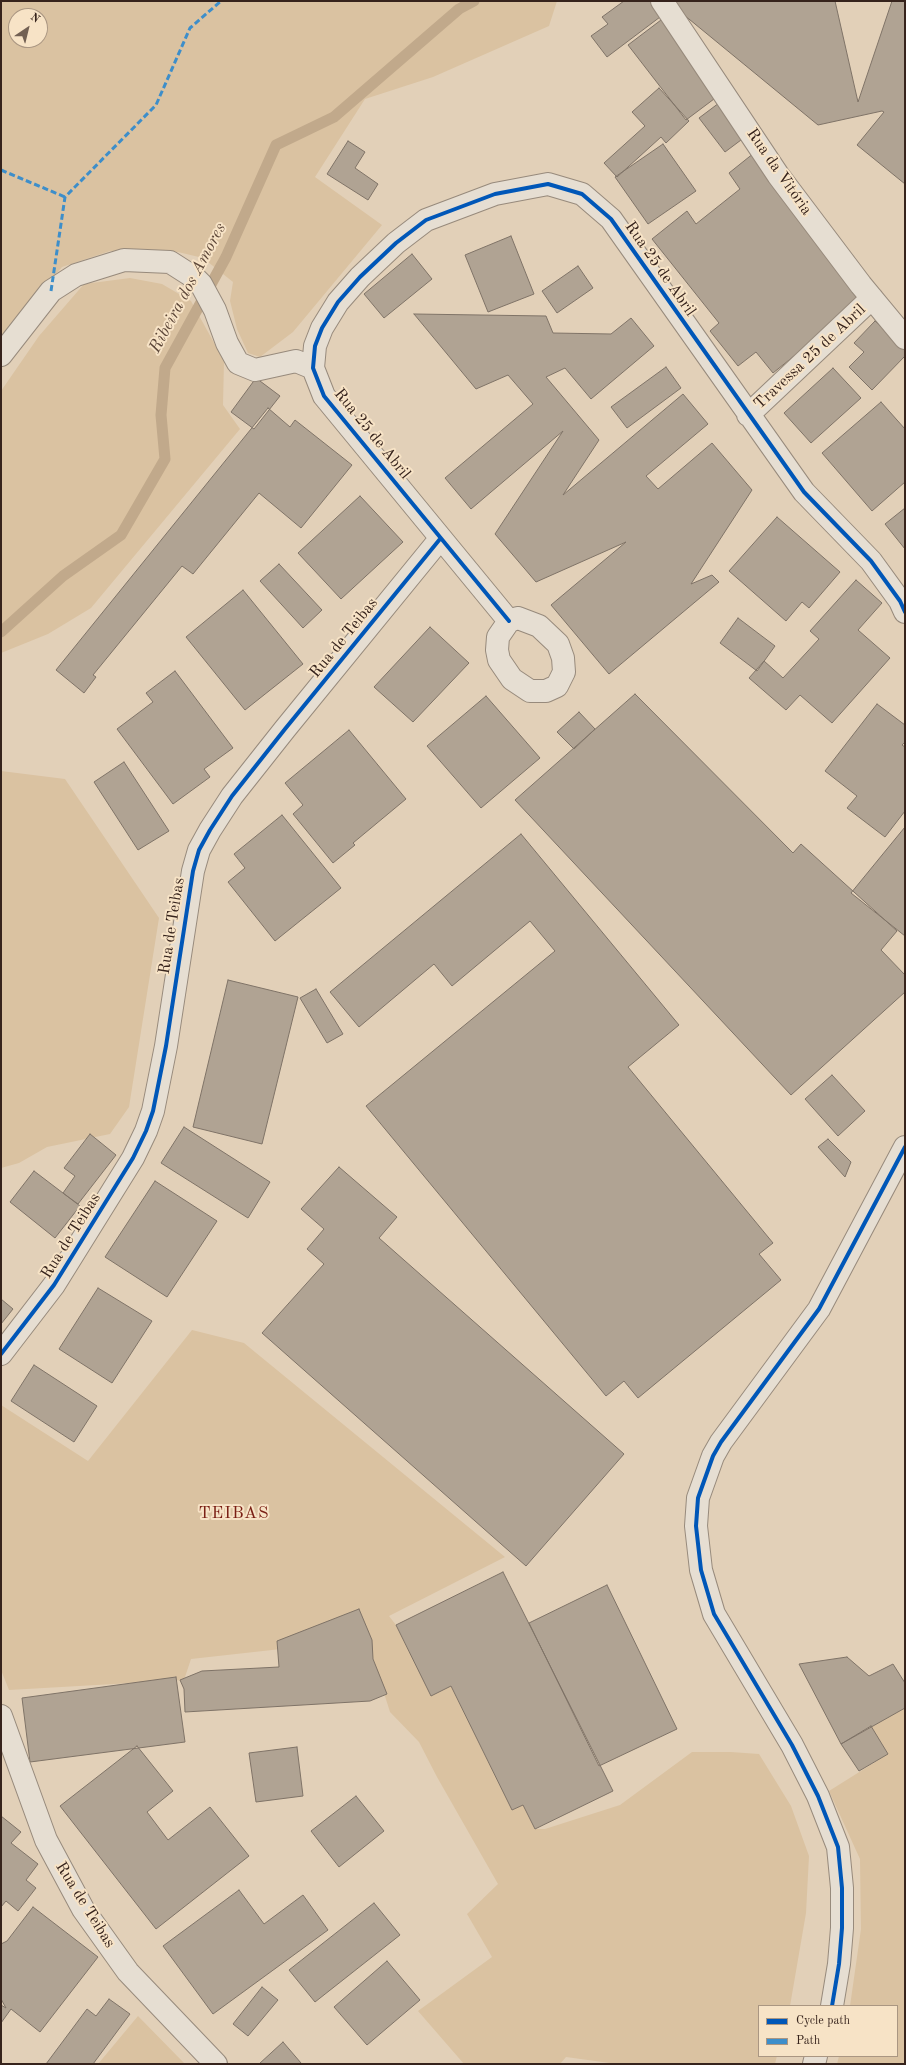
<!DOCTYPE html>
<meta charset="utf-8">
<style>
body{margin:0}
#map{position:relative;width:906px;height:2065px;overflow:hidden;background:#e2d0b8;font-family:"Old Standard TT",serif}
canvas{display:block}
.frame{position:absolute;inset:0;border:2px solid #36231c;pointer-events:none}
.legend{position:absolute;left:758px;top:2005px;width:140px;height:52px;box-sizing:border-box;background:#f7e3c6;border:1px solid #aa9682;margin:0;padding:5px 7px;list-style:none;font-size:12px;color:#36231c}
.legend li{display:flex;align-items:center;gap:8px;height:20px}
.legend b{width:20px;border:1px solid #aa9682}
.north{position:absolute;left:8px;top:8px;width:40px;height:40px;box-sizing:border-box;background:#f7e3c6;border:1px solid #aa9682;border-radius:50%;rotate:35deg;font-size:11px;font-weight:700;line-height:16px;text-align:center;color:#36231c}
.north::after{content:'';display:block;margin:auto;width:14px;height:18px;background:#726053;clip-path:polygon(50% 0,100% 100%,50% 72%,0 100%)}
</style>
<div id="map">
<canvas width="906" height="2065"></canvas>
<div class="frame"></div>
<ul class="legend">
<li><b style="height:5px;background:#0057b8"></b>Cycle path</li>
<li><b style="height:5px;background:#3d8eca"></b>Path</li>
</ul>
<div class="north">N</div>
</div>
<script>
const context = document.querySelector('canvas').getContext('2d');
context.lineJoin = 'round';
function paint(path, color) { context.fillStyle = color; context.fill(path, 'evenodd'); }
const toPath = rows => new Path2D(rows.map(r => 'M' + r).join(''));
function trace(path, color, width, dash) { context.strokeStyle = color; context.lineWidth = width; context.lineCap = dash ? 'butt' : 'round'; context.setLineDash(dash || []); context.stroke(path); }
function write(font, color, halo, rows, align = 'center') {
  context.font = font + ' "Old Standard TT",serif'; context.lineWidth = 4; context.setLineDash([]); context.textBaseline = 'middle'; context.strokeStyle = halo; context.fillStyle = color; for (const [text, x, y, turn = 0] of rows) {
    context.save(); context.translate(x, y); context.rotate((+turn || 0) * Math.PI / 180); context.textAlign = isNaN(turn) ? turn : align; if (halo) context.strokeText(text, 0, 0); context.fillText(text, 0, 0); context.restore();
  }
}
paint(toPath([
 [1,1,557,1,549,26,433,77,365,99,315,177,382,225,293,332,260,357,248,353,237,329,230,301,233,282,203,258,178,252,110,251,62,267,1,337],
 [16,16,40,16,40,40,16,40],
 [130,278,162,284,191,301,224,361,223,405,240,429,91,608,48,634,1,653,1,391,39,336,84,284],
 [1,771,65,779,159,918,129,1107,110,1134,47,1147,19,1163,1,1168],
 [192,1330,244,1343,505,1557,389,1616,396,1625,431,1696,451,1686,512,1810,523,1805,535,1829,545,1829,620,1805,692,1752,731,1752,759,1754,791,1806,809,1856,806,1913,790,2006,759,2006,759,2056,777,2056,775,2064,617,2064,566,2057,560,2064,464,2064,418,2011,492,1957,467,1914,498,1884,437,1777,419,1742,390,1712,364,1630,361,1614,281,1649,191,1659,184,1680,9,1690,1,1670,1,1405,88,1461],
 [905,1708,905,2064,837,2064,839,2056,897,2056,897,2006,850,2006,861,1929,860,1859,829,1791,888,1754,871,1726],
 [138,2016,185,2064,98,2064]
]), '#dac2a1');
trace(toPath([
 [1,632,63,576,121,535,165,459,161,415,165,368,226,257,276,145,334,117,459,9,474,1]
]), '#c1a98b', 11);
const building = toPath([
 [624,1,654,1,664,14,607,57,591,36,608,24,602,17,624,1],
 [667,1,835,1,858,102,892,1,905,1,905,184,857,145,884,112,882,111,818,125,667,1],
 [665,17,718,96,686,120,628,45,665,17],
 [659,88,689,121,666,143,661,137,617,177,604,163,645,126,632,112,659,88],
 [723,100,749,134,725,152,699,118,723,100],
 [348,141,365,152,355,168,378,184,368,200,327,174,348,141],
 [663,144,696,191,648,224,615,177,663,144],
 [754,153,862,301,773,373,756,352,738,366,710,331,719,323,652,239,687,211,696,224,740,189,729,173,754,153],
 [511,236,534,294,488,312,465,255,511,236],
 [412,254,432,279,384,318,364,294,412,254],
 [578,266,593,288,557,313,542,291,578,266],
 [414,314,546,316,553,333,611,334,631,318,654,346,591,399,565,368,546,377,599,440,563,495,683,394,708,424,646,476,658,489,712,443,752,490,691,584,712,575,719,582,609,674,551,605,626,542,536,582,495,534,563,431,471,509,445,478,533,404,508,375,476,389,414,314],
 [875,321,905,350,905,356,872,390,849,367,864,352,854,343,875,321],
 [666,367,681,388,627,428,611,407,666,367],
 [833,368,861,398,811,443,784,413,833,368],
 [256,378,280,396,254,429,231,412,256,378],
 [881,402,905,429,905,482,872,511,822,453,881,402],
 [268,408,290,427,295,420,352,465,301,528,259,493,193,574,182,566,93,675,96,677,84,693,56,670,268,408],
 [360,496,403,542,341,599,298,553,360,496],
 [905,508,905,549,885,524,905,508],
 [777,517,840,572,809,608,802,602,786,621,729,571,777,517],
 [279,564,322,610,303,628,260,581,279,564],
 [856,580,882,603,858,630,890,658,832,723,800,695,786,710,749,678,764,661,783,678,819,639,810,631,856,580],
 [243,590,303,664,245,710,186,637,243,590],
 [738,618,775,646,757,671,720,643,738,618],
 [430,627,469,663,413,722,374,687,430,627],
 [175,671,233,748,204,769,210,777,173,804,117,729,153,702,146,693,175,671],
 [635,694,793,853,801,844,897,931,881,950,905,975,905,992,791,1095,515,800,635,694],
 [486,696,540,758,481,808,427,746,486,696],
 [877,704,905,725,905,742,902,745,905,747,905,811,885,837,847,808,857,796,825,771,877,704],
 [579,712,595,729,574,749,557,732,579,712],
 [349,730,406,799,353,843,355,845,333,863,293,814,303,805,285,783,349,730],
 [124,762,169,831,138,850,94,782,124,762],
 [282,815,341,888,275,941,228,882,245,868,234,854,282,815],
 [905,827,905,936,851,893,905,827],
 [521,834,679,1025,628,1067,773,1243,759,1254,781,1280,638,1398,624,1381,606,1396,366,1106,555,951,530,921,452,986,434,964,359,1027,330,992,521,834],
 [228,980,298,997,262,1144,193,1127,228,980],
 [316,989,343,1034,327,1043,300,998,316,989],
 [832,1075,865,1111,838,1136,805,1099,832,1075],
 [184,1127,270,1182,248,1218,161,1163,184,1127],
 [90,1134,116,1155,78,1204,63,1193,75,1176,64,1168,90,1134],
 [828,1139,851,1162,845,1177,818,1147,828,1139],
 [339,1167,397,1217,379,1238,624,1454,526,1566,262,1333,324,1264,307,1249,324,1229,301,1209,339,1167],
 [34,1171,80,1206,55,1238,10,1202,34,1171],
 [155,1181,217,1221,167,1297,105,1257,155,1181],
 [98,1288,152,1321,112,1383,59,1349,98,1288],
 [1,1299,13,1309,1,1324,1,1299],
 [34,1365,97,1406,74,1442,11,1401,34,1365],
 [503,1572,613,1791,535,1829,523,1805,512,1810,451,1686,431,1696,396,1625,503,1572],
 [607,1585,677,1729,599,1766,529,1623,607,1585],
 [359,1609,372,1640,373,1659,387,1694,370,1701,185,1712,184,1689,180,1680,202,1671,279,1667,277,1641,359,1609],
 [847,1657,869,1676,893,1664,905,1683,905,1708,841,1744,799,1664,847,1657],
 [176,1677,185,1742,30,1762,22,1698,176,1677],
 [871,1726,888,1754,859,1771,841,1744,871,1726],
 [137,1746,173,1791,147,1812,168,1840,210,1807,249,1856,156,1929,60,1806,137,1746],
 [297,1747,303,1796,256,1802,249,1753,297,1747],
 [356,1796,384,1831,339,1867,311,1831,356,1796],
 [1,1816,21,1832,11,1843,38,1864,26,1880,36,1888,18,1911,6,1901,1,1907,1,1816],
 [239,1890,264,1924,303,1895,328,1930,213,2014,163,1946,239,1890],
 [374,1903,400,1935,315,2002,289,1970,374,1903],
 [33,1907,98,1957,40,2032,11,2009,1,2023,1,2005,6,2008,1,1999,1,1944,7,1941,33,1907],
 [387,1961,420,2000,367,2045,334,2007,387,1961],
 [262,1987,278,2000,248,2036,233,2024,262,1987],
 [109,1999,130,2014,93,2064,46,2064,87,2009,96,2016,109,1999],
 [283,2042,301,2063,300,2064,259,2064,283,2042]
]);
paint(building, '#b0a393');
trace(building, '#7f7367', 1);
const minor = toPath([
 [662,1,778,175,861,285,905,338],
 [1,355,51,291,76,275,124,260,170,262,195,278,201,284,215,310,227,343,238,363,255,370,296,361,313,368],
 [748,415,872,298],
 [518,618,539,626,558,644,563,658,564,672,557,686,546,691,530,691,512,679,499,660,497,650,498,637,509,621,518,618],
 [509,621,324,396,313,368,315,346,322,328,338,302,360,277,396,243,426,220,495,194,548,184,582,194,611,219,804,492,871,561,900,601,905,612],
 [1,1354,54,1285,133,1158,146,1131,153,1111,166,1046,193,871,199,850,210,830,232,796,285,729,440,539],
 [1,1716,46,1840,83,1909,128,1972,216,2064],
 [832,2006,839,1964,842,1928,842,1888,838,1847,818,1796,792,1745,714,1614,701,1570,696,1526,698,1498,713,1456,721,1442,819,1309,905,1147],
 [814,2064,816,2056]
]);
trace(minor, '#978a7c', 24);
trace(minor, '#e6ded2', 22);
trace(toPath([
 [1,170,65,197],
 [51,291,65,197,156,105,190,28,221,1]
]), '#3d8eca', 3, [6, 3]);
trace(toPath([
 [509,621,324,396,313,368,315,346,322,328,338,302,360,277,396,243,426,220,495,194,548,184,582,194,611,219,804,492,871,561,900,601,905,612],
 [1,1354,54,1285,133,1158,146,1131,153,1111,166,1046,193,871,199,850,210,830,232,796,285,729,440,539],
 [832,2006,839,1964,842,1928,842,1888,838,1847,818,1796,792,1745,714,1614,701,1570,696,1526,698,1498,713,1456,721,1442,819,1309,905,1147]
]), '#0057b8', 4);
write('16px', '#36231c', '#f7e3c6', [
 ["Rua da Vitória",779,172,55],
 ["Rua 25 de Abril",660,269,55],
 ["Travessa 25 de Abril",810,357,-43],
 ["Rua 25 de Abril",372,434,51],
 ["Rua de Teibas",344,638,-51],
 ["Rua de Teibas",172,926,-81],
 ["Rua de Teibas",71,1236,-58],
 ["Rua de Teibas",85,1905,58]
]);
write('italic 17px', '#5c4638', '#f7e3c6', [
 ["Ribeira dos Amores",188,288,-62]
]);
context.letterSpacing = '1px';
write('17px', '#7a1f14', '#f7e3c6', [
 ["TEIBAS",234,1514]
]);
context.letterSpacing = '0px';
</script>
